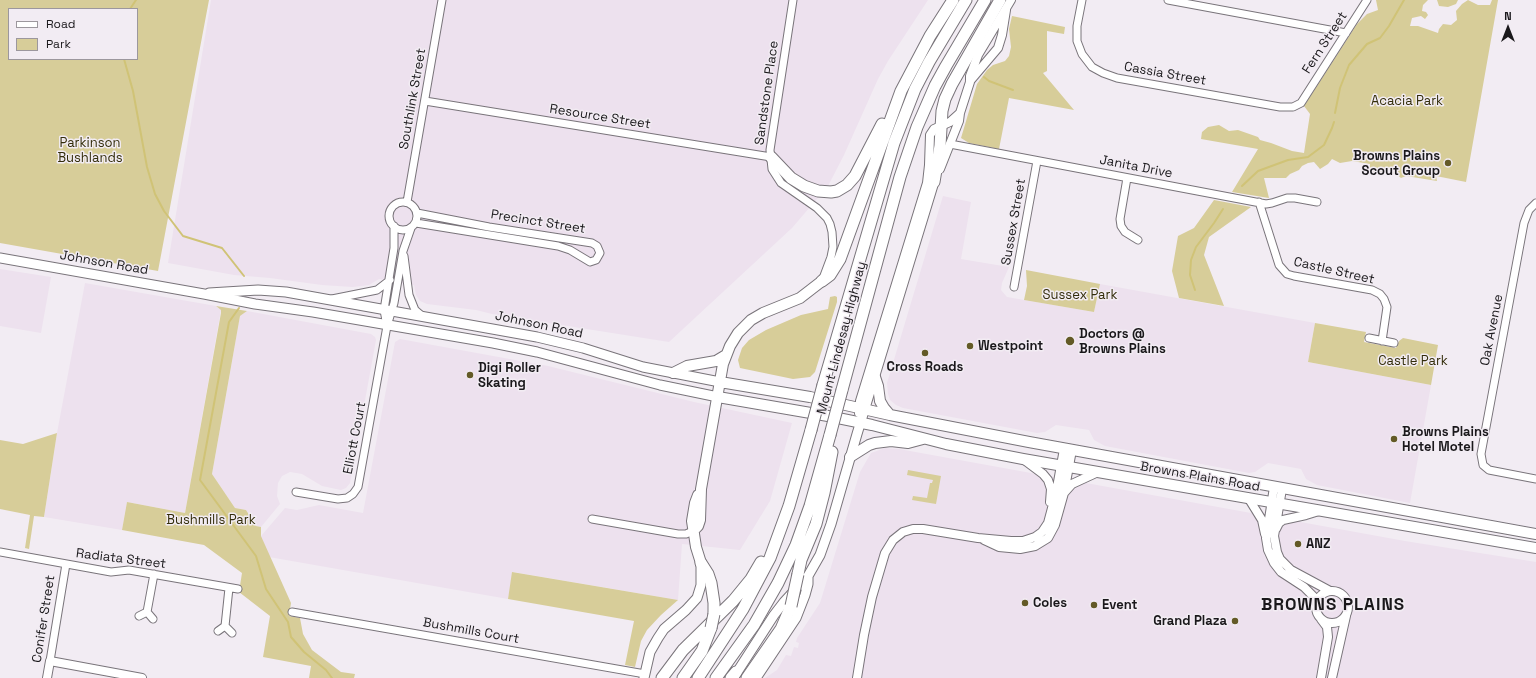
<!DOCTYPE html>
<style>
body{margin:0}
#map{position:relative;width:1536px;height:678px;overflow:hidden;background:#f2ecf3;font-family:"Space Grotesk",sans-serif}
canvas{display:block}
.legend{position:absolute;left:8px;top:8px;width:130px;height:52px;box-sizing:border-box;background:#f2ecf3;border:1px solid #9c979d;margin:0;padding:5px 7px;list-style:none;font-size:12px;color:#1a181b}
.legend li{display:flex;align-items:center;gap:8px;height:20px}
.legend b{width:20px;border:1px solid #9c979d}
.north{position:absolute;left:1488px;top:8px;width:40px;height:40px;-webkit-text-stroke:3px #f2ecf3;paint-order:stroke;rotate:0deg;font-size:11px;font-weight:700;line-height:16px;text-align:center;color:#1a181b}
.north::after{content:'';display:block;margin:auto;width:14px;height:18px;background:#1a181b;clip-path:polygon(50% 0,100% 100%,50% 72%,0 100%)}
</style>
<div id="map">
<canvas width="1536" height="678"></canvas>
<ul class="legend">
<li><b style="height:5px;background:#fff"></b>Road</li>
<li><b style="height:11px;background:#d7cd99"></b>Park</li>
</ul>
<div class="north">N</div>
</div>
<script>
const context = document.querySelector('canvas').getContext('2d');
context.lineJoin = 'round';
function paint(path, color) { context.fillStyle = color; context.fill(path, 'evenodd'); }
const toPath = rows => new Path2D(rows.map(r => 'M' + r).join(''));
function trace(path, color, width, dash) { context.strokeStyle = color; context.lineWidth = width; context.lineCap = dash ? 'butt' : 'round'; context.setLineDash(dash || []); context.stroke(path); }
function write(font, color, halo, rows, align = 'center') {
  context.font = font + ' "Space Grotesk",sans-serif'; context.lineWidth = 3; context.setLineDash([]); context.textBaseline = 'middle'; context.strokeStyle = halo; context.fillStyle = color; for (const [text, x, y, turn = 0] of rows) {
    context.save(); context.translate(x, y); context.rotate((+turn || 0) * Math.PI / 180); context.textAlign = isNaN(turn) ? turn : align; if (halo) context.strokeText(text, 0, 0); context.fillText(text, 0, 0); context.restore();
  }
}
paint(toPath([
 [211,0,928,0,888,61,878,79,844,155,828,186,792,228,669,342,492,314,476,310,427,304,420,301,416,295,414,285,379,279,369,285,353,287,322,285,270,278,234,275,168,263],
 [943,196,971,202,961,259,1009,267,1002,283,1001,290,1007,297,1094,312,1100,284,1315,323,1308,362,1431,385,1410,503,1317,485,1306,479,1301,469,1268,463,1255,472,1249,473,1105,446,1094,440,1089,430,1056,425,1045,432,1037,433,903,408,896,405,890,400,888,394,887,383],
 [0,269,51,277,41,333,0,326],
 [85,283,216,306,221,310,185,513,127,502,122,530,44,517,57,433],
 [247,311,371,334,375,337,376,340,350,483,346,488,341,490,322,486,302,474,290,472,282,476,278,483,277,496,280,504,261,527,256,526,246,510,235,508,212,474,240,316],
 [400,339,548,366,694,402,792,423,770,501,740,550,682,544,678,600,513,572,508,599,269,557,261,536,285,508,297,510,319,505,363,513,395,342],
 [885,448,899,449,1405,541,1536,562,1536,678,765,678,777,670,786,655,791,656,794,647,798,648,799,643,796,642,797,638,820,603,860,472,871,453]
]), '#ede1ee');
paint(toPath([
 [0,0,209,0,158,271,0,243],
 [9,9,137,9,137,59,9,59],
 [1376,0,1428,0,1423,5,1422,11,1426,12,1428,15,1425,19,1421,16,1412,18,1410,26,1418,26,1438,33,1439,29,1443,24,1451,25,1457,20,1456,11,1462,4,1468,0,1478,5,1490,5,1492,0,1498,0,1466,182,1436,176,1437,181,1406,176,1401,178,1396,174,1369,174,1370,164,1352,161,1340,163,1332,159,1328,164,1320,169,1314,162,1308,163,1302,166,1299,170,1290,174,1286,178,1264,178,1269,198,1232,192,1258,149,1201,139,1202,132,1208,127,1219,125,1229,131,1238,130,1258,137,1260,140,1271,143,1292,151,1304,153,1310,114,1304,106,1357,24,1367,14,1378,10],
 [1437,0,1458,0,1456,4,1448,7,1439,6],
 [1012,16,1065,27,1064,34,1047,31,1047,71,1043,73,1074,110,1009,98,999,149,969,143,961,138,977,84,987,70,993,65,1005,61,1009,56,1011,47,1009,29],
 [1214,200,1251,207,1209,237,1204,255,1224,306,1179,298,1172,271,1178,236,1194,228],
 [1026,270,1100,284,1094,312,1024,300,1027,286],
 [835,296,837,297,837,302,815,372,810,377,793,379,740,368,738,360,742,348,749,340,766,330,801,315,828,309,830,297],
 [216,306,247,311,240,316,212,474,235,508,246,510,256,526,261,527,261,536,291,603,289,616,300,618,303,634,312,650,341,672,355,674,354,678,309,678,311,666,263,657,270,616,239,592,242,573,204,545,122,530,127,502,185,513,221,313,221,310],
 [1315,323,1366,332,1364,342,1396,348,1399,341,1403,338,1438,345,1431,385,1308,362],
 [57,433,44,517,34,516,29,549,25,548,30,515,0,509,0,440,23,444],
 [908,470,941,476,936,504,912,500,913,496,927,498,930,483,932,483,933,480,907,475],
 [512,572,678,600,661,615,647,630,641,641,635,667,625,665,634,621,508,599]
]), '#d7cd99');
trace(toPath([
 [130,9,136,0],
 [124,59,133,91,147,167,155,194,164,211,183,236,222,248,244,276],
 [984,77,989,81,1013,90],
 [1335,113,1340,88,1349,65,1367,44,1380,38,1389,26,1404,0],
 [1242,186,1258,171,1288,160,1308,157,1324,145,1332,128,1334,122],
 [1195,290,1190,275,1191,260,1196,247,1214,223,1223,209],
 [239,308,229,322,200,480,256,556,266,589,288,622,291,637,304,652,326,670,332,678]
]), '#d0c376', 2);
const minor = toPath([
 [793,0,770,150,772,169,781,183,817,208,827,218,830,224,832,232,833,247,831,257,822,281],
 [1082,0,1077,26,1077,41,1082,54,1092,67,1103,73,1117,78,1280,107,1293,107,1301,103,1367,0],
 [1168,0,1346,33],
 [425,101,771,157],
 [950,144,1266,204,1272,203,1287,198,1295,198,1317,202],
 [1127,178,1120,219,1121,226,1125,232,1138,240],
 '389 216a14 14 0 1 1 28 0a14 14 0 1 1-28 0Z',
 [407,202,442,0],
 [1259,202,1279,265,1287,274,1294,276,1372,290,1380,294,1384,299,1387,307,1382,341],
 [1536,203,1529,210,1524,223,1481,454,1483,465,1489,470,1536,479],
 [416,223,558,246,570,250,590,262,596,260,600,253,597,246,592,243,489,227,417,213],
 [404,256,409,295,415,310,422,316],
 [1014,287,1037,161],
 [332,299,377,290,390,280],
 [387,326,384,310,394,248,394,226],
 [1369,338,1394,343],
 [296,492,338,499,347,498,353,494,358,487,387,326,394,303,403,251,411,228],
 [592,519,678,534,686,534,693,531],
 [0,552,111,572,129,570,238,589],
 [147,612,154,574],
 [292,612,645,674],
 [139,616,147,612,153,619],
 [225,626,229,588],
 [218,631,225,626,232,633],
 [50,661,66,564]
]);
const tertiary = toPath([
 [970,81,998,48,1002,35,1006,10],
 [940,169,959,121,960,113,970,82,970,76,978,55,1011,0],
 [859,413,860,401,927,183,929,165,930,135,934,129,950,122,960,113],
 [1023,459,1043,474,1048,480,1051,489,1050,502],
 [1274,487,1266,538,1268,550,1274,563,1281,572,1304,587,1317,600],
 [1282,489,1274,536,1277,552,1280,559,1291,570,1330,591],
 [1064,493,1072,484,1098,472],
 [1249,499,1262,520,1265,534],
 [1276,529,1279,523,1283,520,1306,515,1319,511],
 [984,540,999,547,1020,549,1035,546,1048,538,1055,525,1064,493,1072,450],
 '1316 607a16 16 0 1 1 32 0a16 16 0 1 1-32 0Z',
 [47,678,50,661,142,678],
 [857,678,864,635,872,597,885,553,893,540,903,532,913,529,923,529,978,538,1011,541,1023,541,1035,537,1042,532,1048,523,1056,493,1064,449],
 [1321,678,1328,637,1327,627,1321,619],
 [1332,678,1346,616]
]);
const secondary = toPath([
 [0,258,204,294,255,304,313,312,493,343,537,352,660,385,718,397],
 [209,293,258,290,286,292,537,337,583,348,643,367,720,382],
 [734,677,774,615,784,602,808,576,820,555,831,524,857,434,934,182],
 [644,678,650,652,658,638,664,629,686,610,697,598,701,585,701,563],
 [756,678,796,618,805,595,808,584,808,576]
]);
const primary = toPath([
 [673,373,687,366,716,361,726,355],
 [875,377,878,386,880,401,884,408,890,415],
 [720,382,810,397,890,415,1029,442,1536,534],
 [718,397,828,416,872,425,946,444,1023,459,1536,548],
 [850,457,869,445,875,443,891,441,908,443,923,439],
 [698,495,695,503,692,521,696,547,701,563],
 [693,531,698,526,700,520,701,489,723,364,730,346,738,333,751,320,763,313,800,298,822,281]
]);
const trunk = toPath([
 [771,157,791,178,804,186,818,191,831,192,837,191,847,185,855,176,882,124],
 [934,182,940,146,942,111,945,99,952,84,1000,0],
 [822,281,830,275,840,259,901,91,930,36,953,0],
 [823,385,894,143,915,89,929,62,966,0],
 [842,390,900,177,917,127,935,86,946,66,985,0],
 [701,563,708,574,711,583,714,603,714,614],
 [798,574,801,560,816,524,824,493,832,452],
 [662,678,683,650,733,601,751,579,761,562],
 [683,678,702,651,711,628],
 [698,678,743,609,770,558,789,506,811,430],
 [716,678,754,625,778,583,796,545,810,506,830,435],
 [731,678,736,672],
 [747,678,781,629,791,606]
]);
trace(minor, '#79747a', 9);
trace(tertiary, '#79747a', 10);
trace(secondary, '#79747a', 11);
trace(primary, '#79747a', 12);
trace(trunk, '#79747a', 13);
trace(minor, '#fff', 7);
trace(tertiary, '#fff', 8);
trace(secondary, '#fff', 9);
trace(primary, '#fff', 10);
trace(trunk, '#fff', 11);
const trunkBridge = toPath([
 [811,430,823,385],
 [830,435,842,390],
 [791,606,798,574],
 [711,628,714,614]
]);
trace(trunkBridge, '#79747a', 13, []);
trace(trunkBridge, '#fff', 11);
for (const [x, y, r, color] of [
 [1448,163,4,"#635a26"],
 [1070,341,5,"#635a26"],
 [970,346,4,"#635a26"],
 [925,353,4,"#635a26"],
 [470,375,4,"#635a26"],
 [1394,439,4,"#635a26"],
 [1298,544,4,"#635a26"],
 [1025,603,4,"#635a26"],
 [1094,605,4,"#635a26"],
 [1235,621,4,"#635a26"]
]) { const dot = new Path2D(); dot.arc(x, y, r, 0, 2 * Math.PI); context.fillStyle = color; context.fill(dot); trace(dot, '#f2ecf3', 1.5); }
write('13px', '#1a181b', '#f2ecf3', [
 ["Fern Street",1325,43,-57],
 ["Cassia Street",1165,74,10],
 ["Sandstone Place",767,93,-82],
 ["Southlink Street",413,99,-80],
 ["Resource Street",600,117,9],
 ["Janita Drive",1136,167,11],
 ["Precinct Street",538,222,9],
 ["Sussex Street",1014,222,-80],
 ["Johnson Road",104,263,10],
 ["Castle Street",1334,271,13],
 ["Johnson Road",539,325,12],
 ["Oak Avenue",1492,330,-79],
 ["Mount Lindesay Highway",842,338,-75],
 ["Elliott Court",355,438,-79],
 ["Browns Plains Road",1200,477,10],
 ["Radiata Street",121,559,7],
 ["Conifer Street",44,619,-81],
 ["Bushmills Court",471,631,10]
]);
write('13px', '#332d0a', '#f2ecf3', [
 ["Acacia Park",1407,101],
 ["Parkinson",90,143],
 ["Bushlands",90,158],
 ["Sussex Park",1080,295],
 ["Castle Park",1413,361],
 ["Bushmills Park",211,520]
]);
write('bold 13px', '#1a181b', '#f2ecf3', [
 ["Browns Plains",1440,156,"right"],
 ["Scout Group",1440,171,"right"],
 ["Doctors @",1079,334],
 ["Browns Plains",1079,349],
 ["Westpoint",978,346],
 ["Cross Roads",925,367,"center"],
 ["Digi Roller",478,368],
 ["Skating",478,383],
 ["Browns Plains",1402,432],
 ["Hotel Motel",1402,447],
 ["ANZ",1306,544],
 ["Coles",1033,603],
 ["Event",1102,605],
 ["Grand Plaza",1227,621,"right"]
], 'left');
context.letterSpacing = '1px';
write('bold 17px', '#1a181b', '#f2ecf3', [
 ["BROWNS PLAINS",1333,605]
]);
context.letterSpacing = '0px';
</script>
